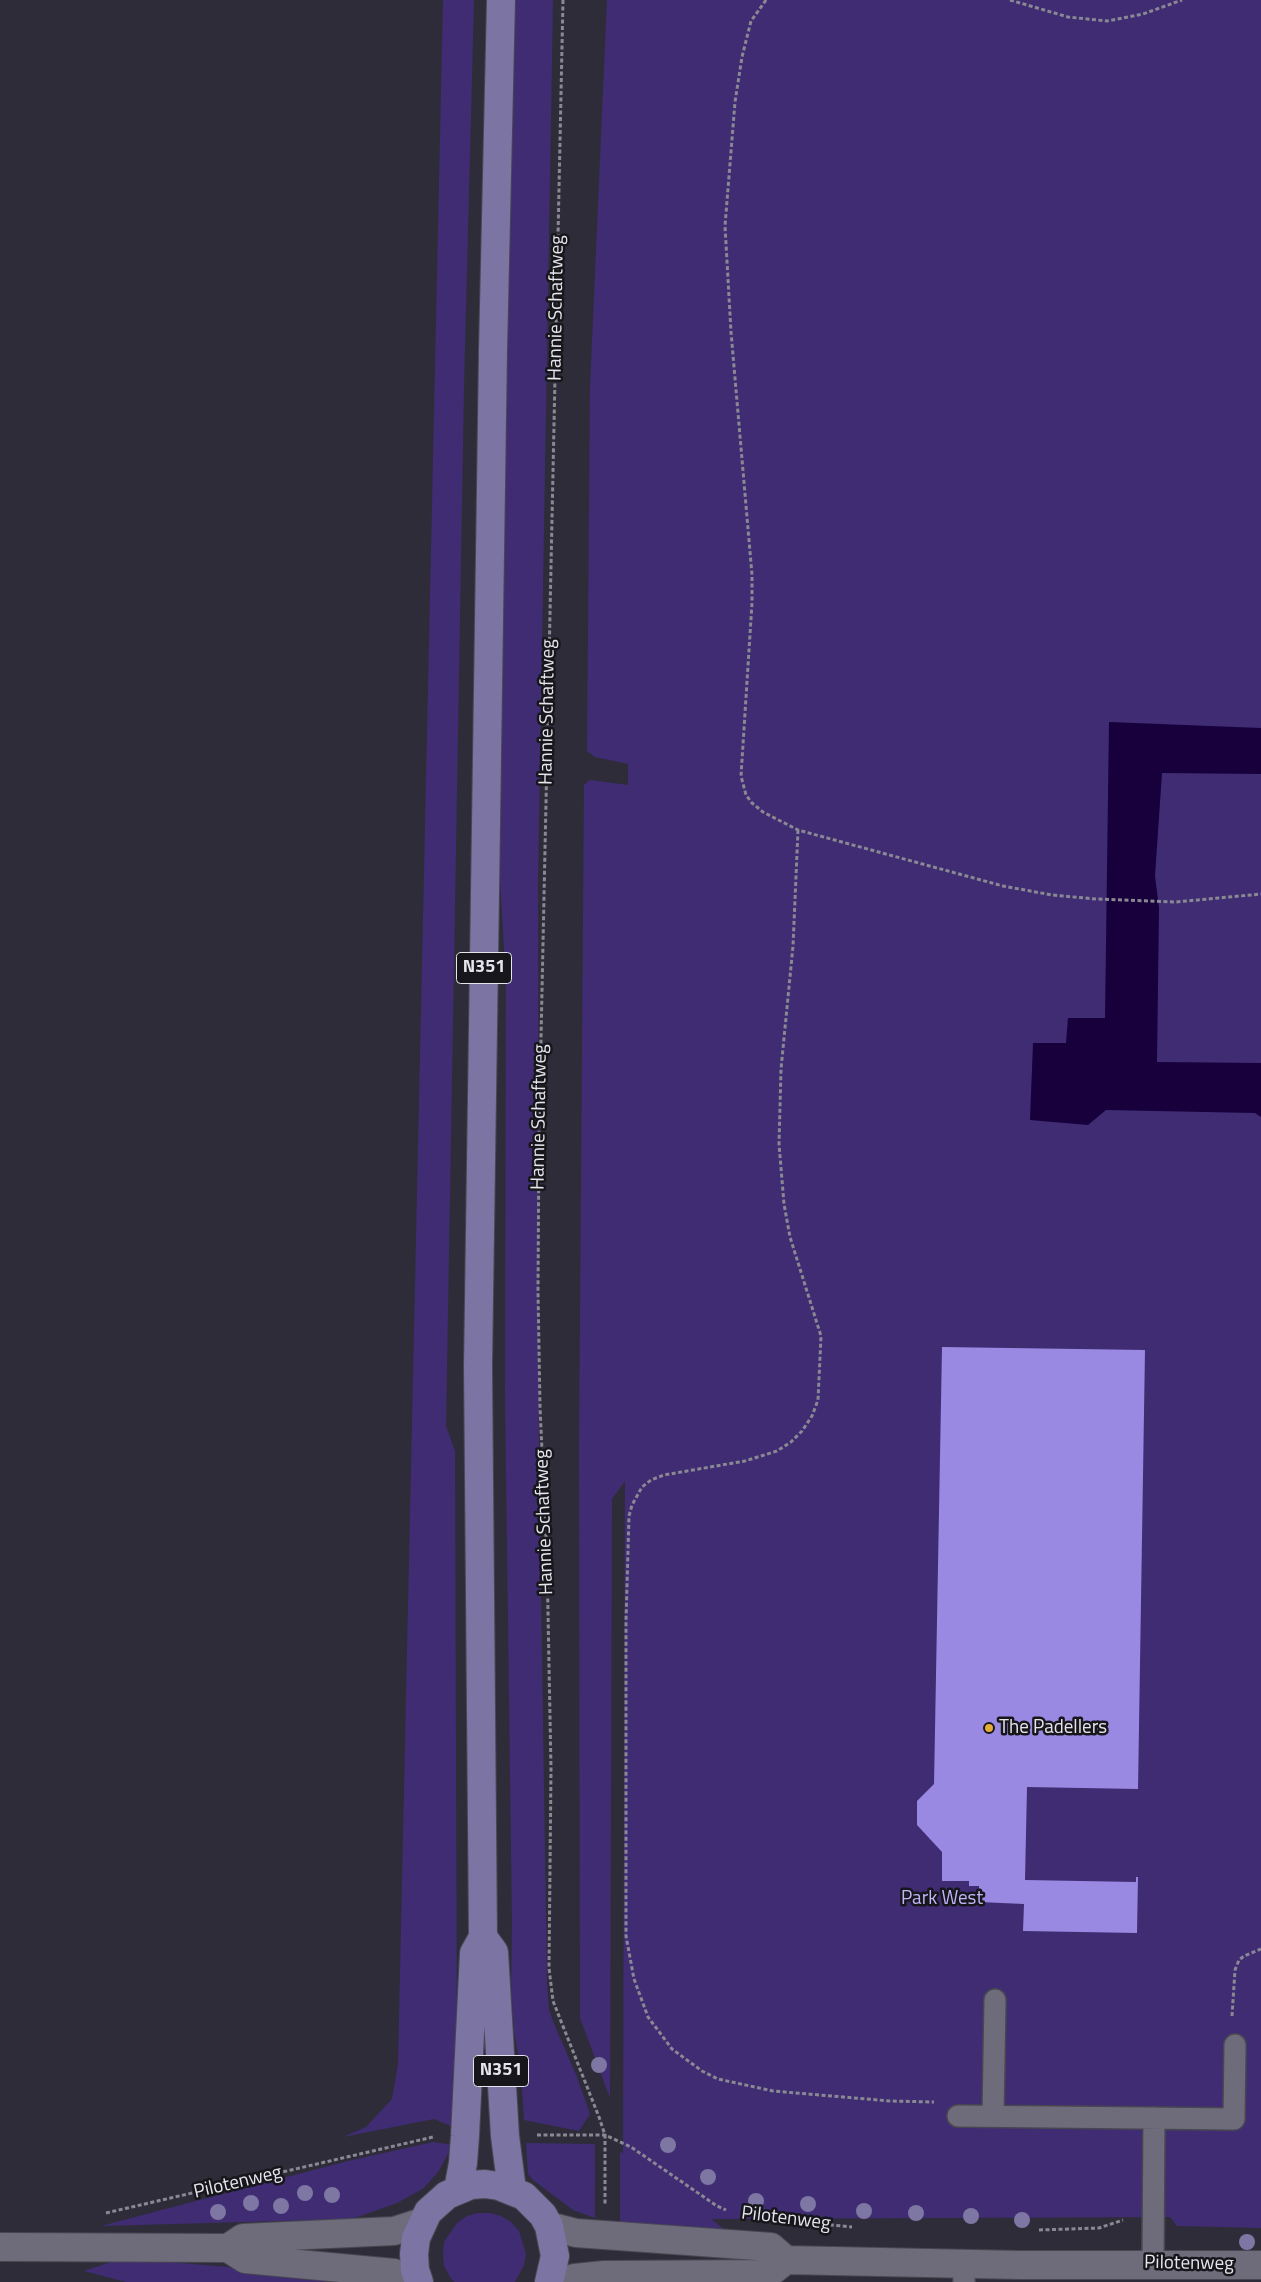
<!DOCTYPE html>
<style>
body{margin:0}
canvas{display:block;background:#2e2c39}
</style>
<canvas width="1261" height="2282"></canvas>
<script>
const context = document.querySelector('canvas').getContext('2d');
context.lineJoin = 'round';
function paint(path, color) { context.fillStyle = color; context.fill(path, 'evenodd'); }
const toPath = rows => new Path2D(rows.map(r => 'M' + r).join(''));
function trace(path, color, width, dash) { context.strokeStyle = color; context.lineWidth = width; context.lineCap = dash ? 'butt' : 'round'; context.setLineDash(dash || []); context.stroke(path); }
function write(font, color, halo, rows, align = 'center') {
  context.font = font + ' "Titillium Web",sans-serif'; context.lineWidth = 5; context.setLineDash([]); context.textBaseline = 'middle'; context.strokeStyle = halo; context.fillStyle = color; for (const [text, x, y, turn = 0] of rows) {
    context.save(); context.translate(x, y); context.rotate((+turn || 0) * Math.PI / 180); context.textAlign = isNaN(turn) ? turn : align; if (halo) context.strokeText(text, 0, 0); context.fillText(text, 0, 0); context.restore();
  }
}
paint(toPath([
 [443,0,474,0,464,386,446,1426,455,1451,457,2069,453,2127,434,2119,343,2137,366,2127,392,2099,398,2065],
 [515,0,553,0,538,880,539,1463,547,1982,549,2010,554,2024,577,2077,590,2114,579,2131,524,2120,521,2069,514,2032,511,1983,512,1924,505,1394,506,985,496,806,502,386],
 [607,0,1261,0,1261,2228,1177,2226,1170,2217,711,2219,729,2233,620,2224,620,2152,623,2153,625,1481,612,1499,610,2098,580,2018,579,1449,584,785,590,780,628,785,628,764,595,757,587,751,590,387],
 [433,2142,453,2145,438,2172,424,2188,397,2203,352,2219,101,2226,348,2161],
 [526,2143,595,2144,595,2218,573,2210,533,2180,528,2174],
 [478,2213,490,2213,501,2216,511,2222,519,2231,526,2254,524,2265,515,2282,454,2282,450,2277,444,2266,443,2254,444,2242,457,2223,467,2216],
 [114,2261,157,2261,321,2275,367,2282,126,2282,84,2271]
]), '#3f2c73');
paint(toPath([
 [1109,722,1261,728,1261,774,1162,773,1155,876,1159,908,1157,1062,1261,1063,1261,1117,1255,1113,1106,1110,1088,1125,1030,1120,1033,1043,1066,1043,1068,1018,1105,1018]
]), '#17003b');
paint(toPath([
 [942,1347,1145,1350,1138,1789,1027,1787,1025,1880,1136,1882,1136,1877,1138,1877,1137,1933,1023,1931,1024,1904,979,1902,979,1886,969,1886,969,1881,942,1881,942,1852,917,1825,917,1801,934,1784]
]), '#9a89e2');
const service = toPath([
 [958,2116,1234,2119,1235,2045],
 [993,2116,995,2000],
 [1153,2264,1154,2118],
 [964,2282,964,2264]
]);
const minor = toPath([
 [0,2247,228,2248,245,2259,394,2273,415,2282],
 [228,2248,243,2238,394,2231,422,2222]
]);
const tertiary = toPath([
 [549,2226,576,2233,771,2247,786,2260,1020,2265,1261,2265],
 [557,2282,575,2278,604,2275,768,2274,786,2260]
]);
const primary = toPath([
 [483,1937,494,1952,505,2136,512,2190],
 [458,2190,463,2163,465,2136,474,1953,483,1937,478,1366,493,350,501,0],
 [419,2282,415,2270,414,2254,416,2238,428,2212,447,2195,471,2185,485,2184,499,2186,524,2196,543,2215,549,2226,555,2256,549,2282]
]);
trace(service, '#484751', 24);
trace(minor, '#484751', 30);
trace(tertiary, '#484751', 30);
trace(primary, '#484751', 30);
trace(toPath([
 [563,0,539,1133,538,1291,540,1407,547,1560,551,1769,549,1968,553,2001,599,2117,605,2135,605,2204],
 [766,0,751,21,742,57,735,102,725,226,731,332,752,575,752,603,741,776,746,795,752,803,763,812,798,830,1003,886,1052,895,1096,899,1176,902,1261,894],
 [1010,0,1068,17,1107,21,1143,14,1182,0],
 [798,830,793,946,781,1069,779,1144,784,1204,790,1237,821,1336,818,1400,812,1416,802,1431,791,1442,777,1451,745,1461,664,1475,651,1480,642,1487,632,1505,629,1516,626,1620,626,1936,634,1979,648,2017,672,2049,702,2071,718,2079,773,2091,890,2101,934,2102],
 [1232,2016,1235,1970,1239,1960,1244,1956,1261,1949],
 [537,2135,605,2135,631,2147,717,2206,726,2210],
 [106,2213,433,2137],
 [791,2221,852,2227],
 [1039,2230,1099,2228,1123,2220]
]), '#8a8893', 3, [4, 2.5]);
trace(service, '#6e6c7a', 21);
trace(minor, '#6e6c7a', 28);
trace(tertiary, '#6e6c7a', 28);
trace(primary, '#7c74a2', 28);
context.fillStyle = '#7e77a3';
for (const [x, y] of [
 [599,2065],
 [668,2145],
 [708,2177],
 [305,2193],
 [332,2195],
 [756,2201],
 [251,2203],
 [808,2204],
 [281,2206],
 [864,2211],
 [218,2212],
 [916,2213],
 [971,2216],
 [1022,2220],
 [1247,2242]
]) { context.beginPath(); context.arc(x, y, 8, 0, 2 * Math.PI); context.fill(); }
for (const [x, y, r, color] of [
 [989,1728,5,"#e5ad36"]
]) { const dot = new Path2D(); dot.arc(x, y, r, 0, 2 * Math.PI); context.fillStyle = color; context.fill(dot); trace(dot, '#16161b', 2); }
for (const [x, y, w] of [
 [484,968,55],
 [501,2071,55]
]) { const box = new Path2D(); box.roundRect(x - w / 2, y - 15.5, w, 31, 4); context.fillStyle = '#16161b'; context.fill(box); trace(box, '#e6e5ed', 1); }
write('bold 18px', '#e6e5ed', null, [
 ["N351",484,968],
 ["N351",501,2071]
]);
write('19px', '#e6e5ed', '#16161b', [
 ["Hannie Schaftweg",557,308,-89],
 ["Hannie Schaftweg",548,712,-89],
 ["Hannie Schaftweg",540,1117,-89],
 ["Hannie Schaftweg",545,1522,-92],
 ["Pilotenweg",238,2183,-13],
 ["Pilotenweg",786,2219,7],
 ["Pilotenweg",1189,2264,1]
]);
write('19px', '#e6e5ed', '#16161b', [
 ["The Padellers",999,1728]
], 'left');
write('19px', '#c0b5f9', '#16161b', [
 ["Park West",942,1899]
]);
</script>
